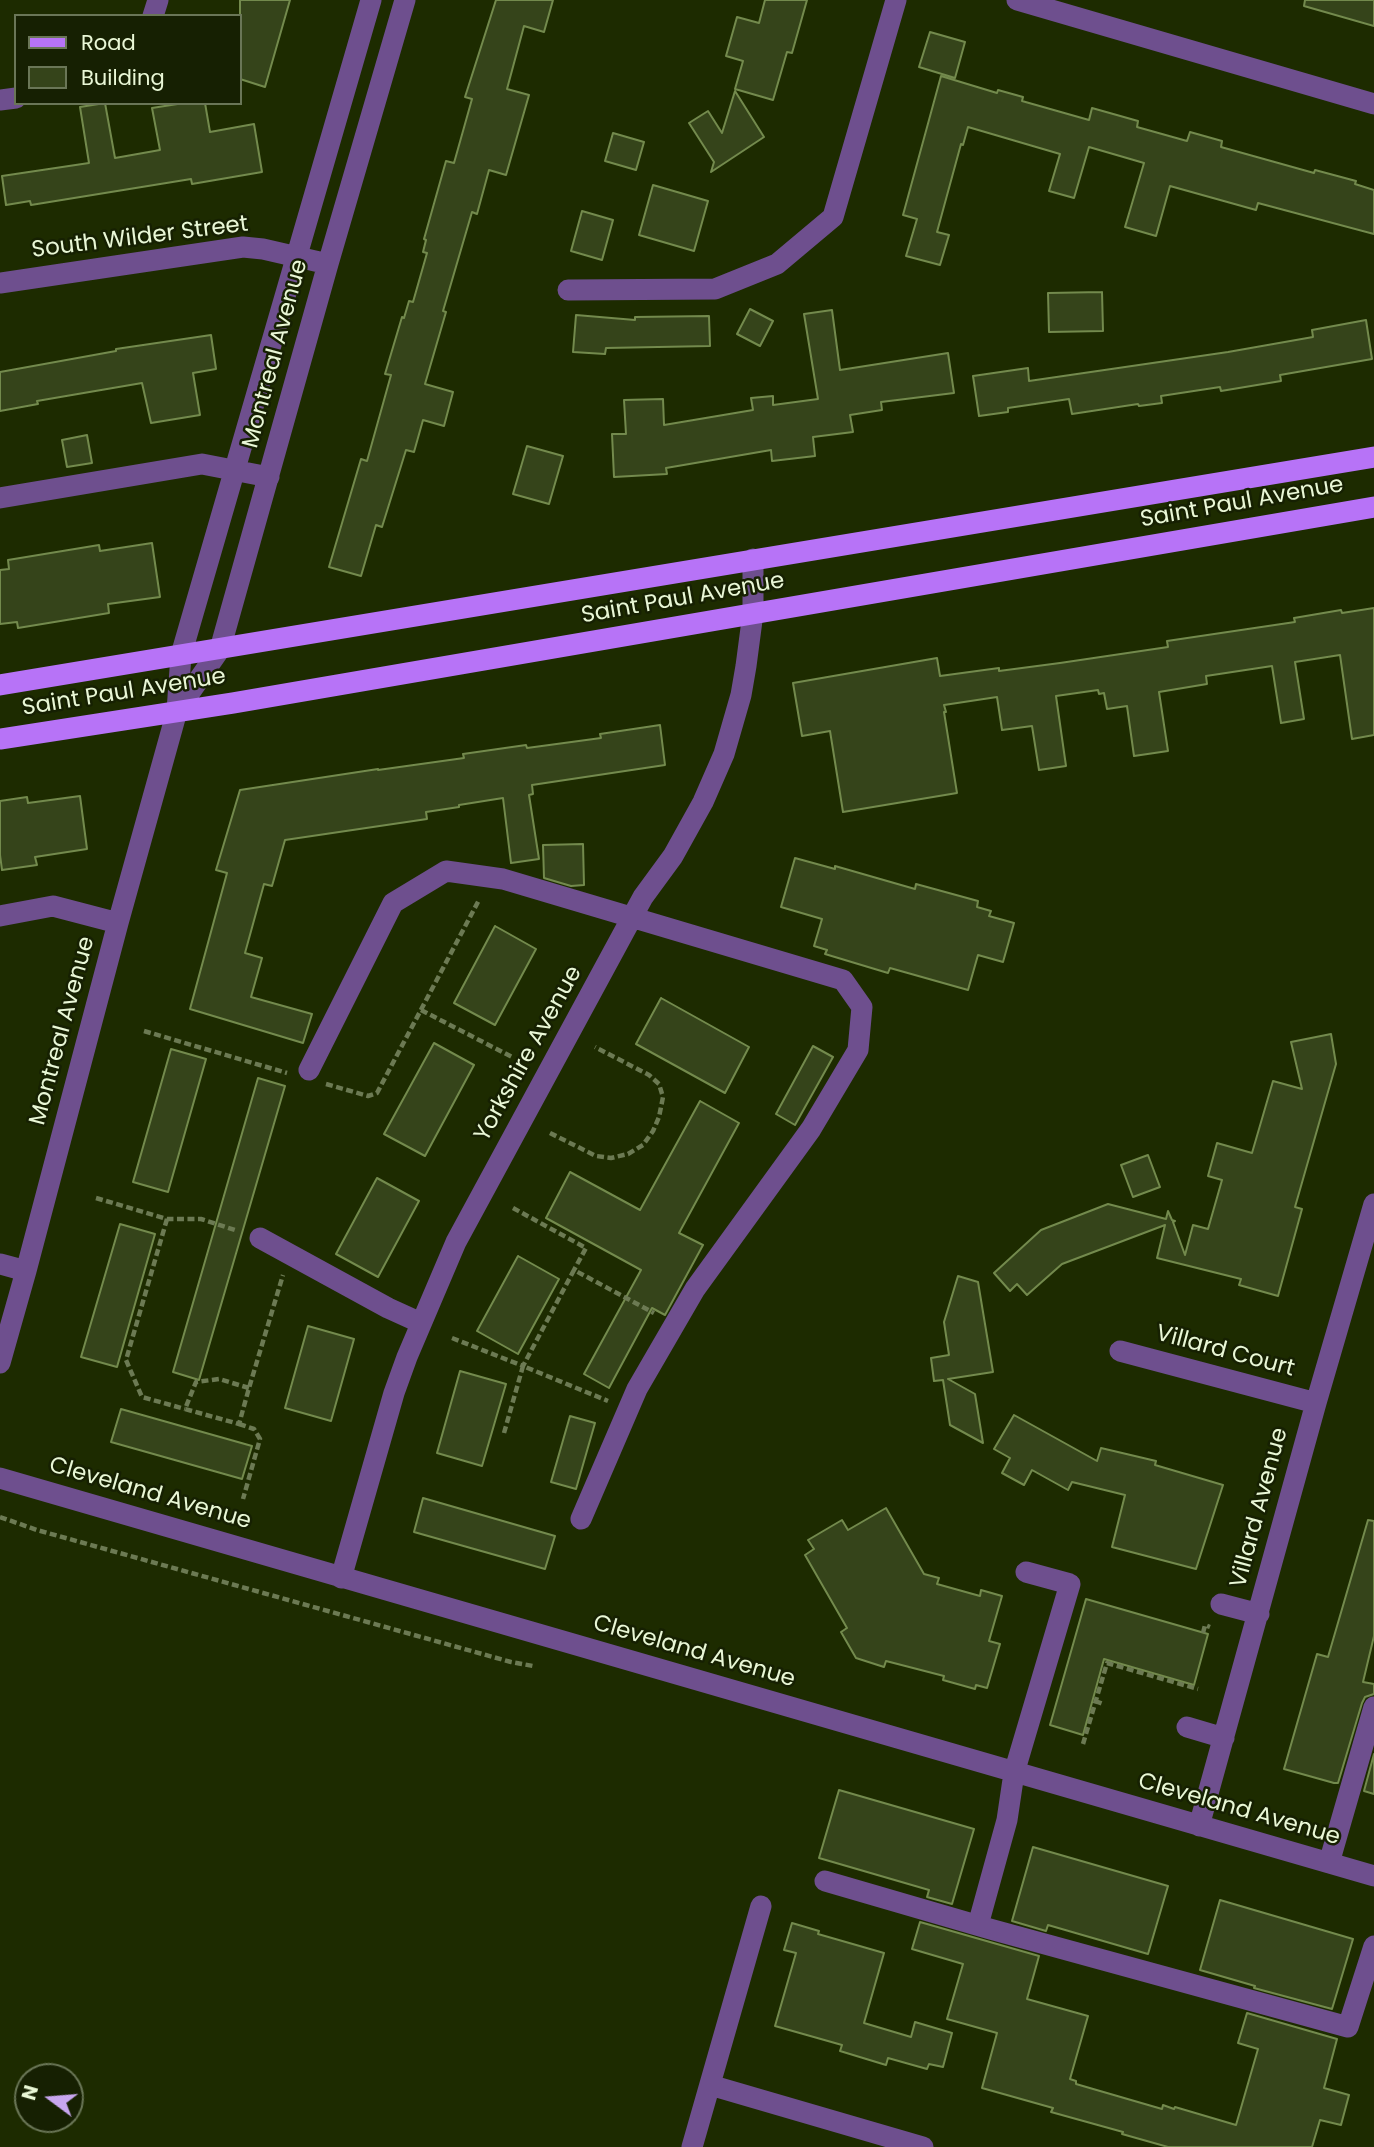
<!DOCTYPE html>
<style>
body{margin:0}
#map{position:relative;width:1374px;height:2147px;overflow:hidden;background:#1d2b00;font-family:Poppins,sans-serif}
canvas{display:block}
.legend{position:absolute;left:14px;top:14px;width:228px;height:91px;box-sizing:border-box;background:#162002;border:2px solid #6a7657;margin:0;padding:9px 12px;list-style:none;font-size:21px;color:#e9f7d6}
.legend li{display:flex;align-items:center;gap:14px;height:35px}
.legend b{width:35px;border:2px solid #6a7657}
.north{position:absolute;left:14px;top:2063px;width:70px;height:70px;box-sizing:border-box;background:#162002;border:2px solid #6a7657;border-radius:50%;rotate:286deg;font-size:19px;font-weight:700;line-height:28px;text-align:center;color:#e9f7d6}
.north::after{content:'';display:block;margin:auto;width:24px;height:32px;background:#c8a6ef;clip-path:polygon(50% 0,100% 100%,50% 72%,0 100%)}
</style>
<div id="map">
<canvas width="1374" height="2147"></canvas>
<ul class="legend">
<li><b style="height:9px;background:#b773f7"></b>Road</li>
<li><b style="height:19px;background:#35441a"></b>Building</li>
</ul>
<div class="north">N</div>
</div>
<script>
const context = document.querySelector('canvas').getContext('2d');
context.lineJoin = 'round';
function paint(path, color) { context.fillStyle = color; context.fill(path, 'evenodd'); }
const toPath = rows => new Path2D(rows.map(r => 'M' + r).join(''));
function trace(path, color, width, dash) { context.strokeStyle = color; context.lineWidth = width; context.lineCap = dash ? 'butt' : 'round'; context.setLineDash(dash || []); context.stroke(path); }
function write(font, color, halo, rows, align = 'center') {
  context.font = font + ' Poppins,sans-serif'; context.lineWidth = 5; context.setLineDash([]); context.textBaseline = 'middle'; context.strokeStyle = halo; context.fillStyle = color; for (const [text, x, y, turn = 0] of rows) {
    context.save(); context.translate(x, y); context.rotate((+turn || 0) * Math.PI / 180); context.textAlign = isNaN(turn) ? turn : align; if (halo) context.strokeText(text, 0, 0); context.fillText(text, 0, 0); context.restore();
  }
}
const building = toPath([
 [240,0,290,0,265,87,240,79,240,0],
 [496,0,553,0,544,32,524,26,507,89,529,95,506,175,489,170,477,214,472,212,443,311,446,312,425,384,453,392,444,426,423,420,414,452,406,450,382,527,376,525,361,576,329,567,361,459,367,461,391,375,385,374,402,317,404,318,409,301,413,302,427,253,423,252,426,240,424,239,446,161,454,163,472,99,465,97,496,0],
 [765,0,807,0,792,53,787,52,773,100,735,89,743,61,726,56,737,17,759,23,765,0],
 [1305,0,1374,0,1374,26,1304,6,1305,0],
 [930,32,965,42,955,78,919,67,930,32],
 [941,76,997,93,998,90,1023,97,1022,101,1089,120,1092,108,1138,121,1137,127,1187,141,1190,132,1222,141,1221,147,1314,173,1315,170,1356,181,1355,184,1374,190,1374,234,1258,203,1256,210,1170,186,1156,236,1125,227,1144,163,1089,147,1074,198,1049,191,1060,154,968,127,963,145,961,144,937,232,949,235,940,265,906,256,917,219,903,215,941,76],
 [735,91,764,137,711,172,714,162,689,123,708,111,722,133,735,91],
 [105,103,115,158,160,150,152,108,184,103,205,103,210,132,254,124,262,172,192,184,191,179,31,205,30,201,6,205,2,176,89,163,80,107,105,103],
 [613,133,644,142,636,170,605,161,613,133],
 [653,185,708,201,694,251,639,235,653,185],
 [582,211,613,220,602,260,571,251,582,211],
 [1102,292,1103,331,1049,332,1048,293,1102,292],
 [750,309,773,321,760,346,737,334,750,309],
 [832,310,840,370,948,353,954,393,881,402,882,410,850,415,853,432,813,437,815,456,772,461,771,450,666,468,667,474,614,477,612,434,626,434,624,400,663,399,664,425,753,410,751,398,773,396,773,405,818,399,804,314,832,310],
 [576,315,635,320,635,317,709,316,710,346,606,348,605,354,573,352,576,315],
 [1366,320,1372,359,1280,375,1281,381,1221,391,1220,387,1161,396,1162,403,1139,406,1138,404,1072,414,1069,399,1008,408,1008,412,979,416,973,376,1028,368,1029,381,1228,352,1313,337,1312,330,1366,320],
 [211,335,216,369,193,373,200,415,151,423,142,383,37,401,38,404,0,411,0,372,116,351,116,349,211,335],
 [87,435,92,463,67,467,62,440,87,435],
 [527,446,563,456,549,504,513,494,527,446],
 [152,543,160,597,108,604,109,613,18,628,17,622,0,624,0,570,9,569,8,560,99,545,100,551,152,543],
 [1374,608,1374,735,1352,739,1340,655,1295,662,1304,719,1281,723,1272,666,1206,676,1207,684,1159,692,1168,751,1134,756,1127,706,1107,709,1104,693,1099,694,1098,690,1056,696,1066,766,1039,770,1032,726,1002,730,997,697,944,705,946,712,944,712,957,793,843,812,830,731,802,736,793,683,937,658,940,676,999,668,999,671,1060,663,1168,647,1167,641,1295,622,1294,618,1341,610,1342,613,1374,608],
 [660,725,665,765,532,785,533,794,529,795,539,859,511,863,503,798,459,805,459,807,426,812,427,819,285,840,272,886,264,884,245,953,262,958,251,997,312,1014,303,1043,190,1009,227,873,216,870,240,790,378,769,378,770,464,758,463,754,526,745,527,748,601,738,600,734,660,725],
 [80,796,87,849,35,857,37,865,2,870,0,855,0,801,27,797,28,803,80,796],
 [583,844,584,885,571,886,544,878,543,845,583,844],
 [795,858,835,869,835,866,915,889,916,884,978,901,977,907,991,911,989,916,1014,923,1003,962,978,955,968,990,890,968,888,973,825,954,827,950,814,946,822,919,781,907,795,858],
 [495,926,536,949,495,1025,454,1003,495,926],
 [661,998,749,1047,725,1093,636,1044,661,998],
 [1331,1034,1336,1064,1295,1207,1302,1209,1278,1296,1239,1285,1241,1279,1157,1258,1165,1225,1062,1264,1027,1295,1017,1284,1010,1291,994,1273,1041,1230,1108,1204,1166,1219,1168,1211,1172,1220,1175,1221,1173,1222,1185,1255,1193,1225,1208,1229,1222,1180,1208,1176,1217,1143,1252,1153,1273,1081,1302,1089,1291,1042,1331,1034],
 [434,1043,474,1065,425,1156,384,1134,434,1043],
 [813,1046,833,1057,795,1125,776,1114,813,1046],
 [171,1049,206,1059,168,1192,133,1182,171,1049],
 [258,1078,285,1086,199,1380,173,1372,258,1078],
 [700,1101,739,1123,679,1233,703,1245,665,1315,652,1308,609,1388,584,1374,641,1270,546,1218,570,1172,640,1210,700,1101],
 [1148,1155,1160,1187,1133,1197,1121,1165,1148,1155],
 [377,1178,419,1201,378,1277,336,1254,377,1178],
 [120,1224,155,1234,117,1367,81,1357,120,1224],
 [518,1256,559,1279,518,1354,477,1331,518,1256],
 [958,1276,978,1282,993,1372,948,1379,975,1394,983,1443,950,1425,943,1380,934,1381,931,1358,949,1355,944,1322,958,1276],
 [308,1326,354,1339,331,1421,285,1408,308,1326],
 [460,1371,506,1384,482,1466,437,1453,460,1371],
 [121,1409,252,1446,242,1479,111,1442,121,1409],
 [1014,1415,1097,1461,1101,1448,1156,1461,1155,1465,1223,1485,1196,1569,1112,1547,1125,1495,1072,1482,1068,1490,1032,1470,1024,1485,1002,1473,1010,1458,994,1449,1014,1415],
 [570,1416,595,1423,576,1489,551,1482,570,1416],
 [423,1498,555,1536,545,1569,414,1532,423,1498],
 [886,1508,924,1574,939,1578,937,1584,980,1596,981,1590,1002,1596,989,1641,1000,1644,987,1688,976,1685,975,1689,943,1680,944,1676,886,1661,884,1667,856,1658,841,1632,847,1628,805,1555,814,1549,808,1540,842,1520,848,1530,886,1508],
 [1368,1520,1374,1521,1374,1636,1363,1682,1374,1684,1374,1694,1365,1697,1362,1703,1338,1783,1334,1783,1284,1769,1317,1654,1328,1657,1368,1520],
 [1086,1599,1208,1634,1194,1685,1104,1659,1083,1735,1050,1725,1086,1599],
 [1374,1754,1374,1794,1364,1791,1374,1754],
 [839,1790,974,1829,952,1904,927,1897,929,1890,819,1858,839,1790],
 [1033,1847,1168,1886,1148,1954,1048,1925,1046,1931,1012,1921,1033,1847],
 [1220,1900,1353,1939,1332,2009,1254,1988,1255,1986,1200,1970,1220,1900],
 [920,1922,1039,1956,1027,1999,1088,2016,1070,2079,1076,2081,1076,2084,1162,2109,1163,2105,1174,2109,1175,2107,1236,2125,1258,2049,1238,2043,1247,2013,1337,2039,1324,2088,1349,2095,1341,2125,1320,2120,1312,2147,1168,2147,1122,2134,1123,2132,1051,2112,1053,2108,982,2088,997,2033,947,2019,963,1964,912,1949,920,1922],
 [792,1923,819,1931,818,1934,884,1953,864,2023,911,2037,915,2022,952,2033,943,2067,929,2064,927,2069,888,2058,886,2065,840,2051,842,2045,775,2026,796,1953,784,1950,792,1923]
]);
paint(building, '#35441a');
trace(building, '#738a4d', 2);
trace(toPath([
 [421,1010,512,1057],
 [144,1031,287,1073],
 [326,1084,368,1096,377,1093,479,900],
 [550,1133,596,1156,611,1158,628,1154,643,1145,653,1131,659,1117,663,1097,659,1084,649,1075,595,1047],
 [96,1198,167,1219,201,1219,238,1231],
 [513,1208,586,1248,574,1270],
 [167,1219,126,1360,142,1397,185,1409],
 [452,1338,523,1366,574,1270,654,1313],
 [249,1388,219,1379,196,1382,185,1409,239,1424,249,1388,283,1275],
 [239,1424,254,1429,260,1439,243,1499],
 [504,1433,523,1366,608,1401],
 [0,1517,37,1530,511,1662,533,1666],
 [1203,1633,1205,1625,1210,1627],
 [1095,1701,1103,1704],
 [1083,1744,1107,1663,1198,1689]
]), '#6c7a53', 4.5, [7, 3.5]);
trace(toPath([
 [1017,0,1374,104],
 [153,16,158,0],
 [0,100,16,98],
 [0,283,243,247,263,249,328,264],
 [568,290,715,289,777,264,833,217,896,0],
 [0,498,202,464,269,477],
 [177,711,220,649,328,264,405,0],
 [0,916,53,906,118,923],
 [309,1070,393,903,446,871,503,879,843,980,862,1007,858,1050,811,1129,695,1289,637,1389,581,1519],
 [260,1238,388,1308,421,1323],
 [0,1264,26,1271],
 [1120,1351,1316,1403],
 [0,1363,26,1271,118,923,177,711,181,655,371,0],
 [0,1478,1374,1876],
 [341,1578,394,1393,407,1357,456,1242,643,897,673,856,703,802,724,754,741,695,746,666,753,613,753,559],
 [1221,1604,1259,1614],
 [1187,1727,1224,1738],
 [1199,1826,1316,1403,1374,1204],
 [1329,1863,1374,1707],
 [825,1881,990,1929,1348,2027,1374,1946],
 [978,1925,1007,1820,1014,1773,1070,1584,1026,1572],
 [710,2085,923,2147],
 [692,2147,761,1906]
]), '#6e4f8e', 21);
trace(toPath([
 [0,685,1374,457],
 [0,739,233,703,1374,507]
]), '#b773f7', 21);
write('23px', '#e9f7d6', '#162002', [
 ["South Wilder Street",140,238,-7],
 ["Montreal Avenue",276,354,-75],
 ["Saint Paul Avenue",1242,503,-10],
 ["Saint Paul Avenue",683,599,-10],
 ["Saint Paul Avenue",124,693,-9],
 ["Montreal Avenue",63,1031,-75],
 ["Yorkshire Avenue",529,1054,-61],
 ["Villard Court",1225,1352,15],
 ["Cleveland Avenue",150,1494,16],
 ["Villard Avenue",1260,1508,-75],
 ["Cleveland Avenue",694,1652,16],
 ["Cleveland Avenue",1239,1810,16]
]);
</script>
